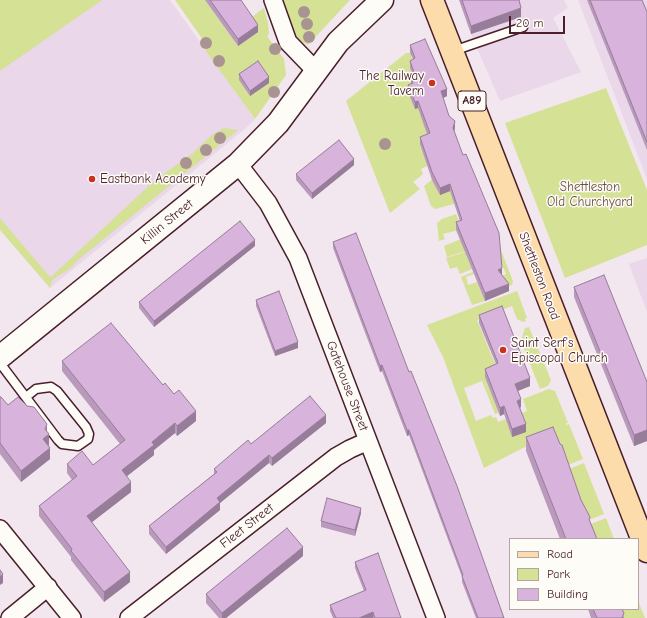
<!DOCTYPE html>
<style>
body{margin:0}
#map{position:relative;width:647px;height:618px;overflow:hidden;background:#f2e6ef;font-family:"Comic Neue",sans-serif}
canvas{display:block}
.legend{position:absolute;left:509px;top:538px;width:130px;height:72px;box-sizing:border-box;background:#fdfcf7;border:1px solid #b5a4a5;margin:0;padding:5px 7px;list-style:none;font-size:12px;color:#4a1f2b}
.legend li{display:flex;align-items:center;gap:8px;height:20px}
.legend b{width:20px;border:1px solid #b5a4a5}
.scale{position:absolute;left:509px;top:16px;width:56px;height:18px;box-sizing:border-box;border:2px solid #4a1f2b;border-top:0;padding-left:5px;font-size:12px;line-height:14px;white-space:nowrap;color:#4a1f2b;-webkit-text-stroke:3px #fdfcf7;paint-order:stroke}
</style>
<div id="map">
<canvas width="647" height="618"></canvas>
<ul class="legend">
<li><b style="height:5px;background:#fddcac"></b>Road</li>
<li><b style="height:11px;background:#d5e194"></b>Park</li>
<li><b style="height:11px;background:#d8b3db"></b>Building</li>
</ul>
<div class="scale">20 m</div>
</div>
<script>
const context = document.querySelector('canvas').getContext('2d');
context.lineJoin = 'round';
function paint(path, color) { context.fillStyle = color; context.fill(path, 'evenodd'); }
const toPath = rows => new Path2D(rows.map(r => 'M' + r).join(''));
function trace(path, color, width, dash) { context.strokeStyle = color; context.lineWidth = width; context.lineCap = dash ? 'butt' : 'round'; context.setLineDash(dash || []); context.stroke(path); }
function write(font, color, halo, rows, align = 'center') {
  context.font = font + ' "Comic Neue",sans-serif'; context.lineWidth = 3; context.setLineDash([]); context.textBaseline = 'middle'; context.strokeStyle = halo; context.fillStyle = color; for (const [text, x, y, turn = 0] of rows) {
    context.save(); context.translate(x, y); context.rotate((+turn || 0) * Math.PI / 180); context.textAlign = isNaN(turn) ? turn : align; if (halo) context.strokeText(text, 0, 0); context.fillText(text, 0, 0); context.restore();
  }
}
paint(toPath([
 [0,0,170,0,255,119,246,128,50,288,0,229],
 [459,0,564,0,568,8,553,18,581,72,500,101,471,34],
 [578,0,647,0,647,179],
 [647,258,647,312,629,264]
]), '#ead7e9');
paint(toPath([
 [0,0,102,0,0,71],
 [175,0,205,0,238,46,249,19,264,8,268,23,269,34,267,36,284,59,286,75,255,119,205,50,208,47],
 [283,0,350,0,308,45,302,42,294,34],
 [406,53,410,53,415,66,415,109,439,100,437,161,421,169,423,174,413,182,420,189,390,213,346,101],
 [606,88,647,190,647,245,565,278,505,123],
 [224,128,238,130,78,260,71,268,52,280,50,288,0,230,0,218,49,276,52,276,154,181,193,153,213,134],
 [439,174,454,189,458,203,435,209,431,206,424,186],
 [456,214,463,229,443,234,445,239,439,241,437,223,442,219],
 [466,237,466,251,447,257,444,246],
 [497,240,513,281,512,285,506,287,502,276,506,274,500,260],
 [465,252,472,269,460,274,457,267,450,269,446,258],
 [473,272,474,274,466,277,468,285,477,282,485,301,472,305,461,277],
 [517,291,527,318,525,318,526,321,523,322,517,319,512,306,477,320,498,371,499,413,495,414,482,381,464,388,476,421,491,415,493,418,496,417,498,422,511,417,512,437,526,432,514,416,527,411,523,399,549,389,555,391,568,423,566,423,567,425,569,424,583,459,563,467,550,434,484,468,443,357,427,325],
 [529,327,551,380,548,386,540,389,521,341,525,328],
 [584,463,604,514,584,522,564,471],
 [606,518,614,539,591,539,586,526],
 [638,601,645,618,620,618,616,609,638,609]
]), '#d5e194');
const lane = toPath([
 [453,51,523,27],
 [0,363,58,440,62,444,78,446,88,439,89,434,86,427,57,391,51,387,43,388,36,389,26,397]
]);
const street = toPath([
 [273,0,288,42,316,71],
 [238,164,268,203,298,258,436,618],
 [0,529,72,618],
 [10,618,48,587],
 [129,618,336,457,350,449,368,441]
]);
const secondary = toPath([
 [0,357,238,164,278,123,338,42,382,0]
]);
const primary = toPath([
 [432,0,647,551]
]);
trace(lane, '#4a1f2b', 11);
trace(street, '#4a1f2b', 20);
trace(secondary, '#4a1f2b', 25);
trace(primary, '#4a1f2b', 25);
trace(lane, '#fdfcf7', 8);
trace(street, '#fdfcf7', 17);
trace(secondary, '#fdfcf7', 22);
trace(primary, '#fddcac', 22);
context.fillStyle = '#a99492';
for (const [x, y] of [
 [304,12],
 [307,24],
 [309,37],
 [206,43],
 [275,49],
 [219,61],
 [274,92],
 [220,138],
 [385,144],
 [206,150],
 [186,163]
]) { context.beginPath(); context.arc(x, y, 6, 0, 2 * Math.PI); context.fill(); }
paint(toPath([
 [205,0,241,0,258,32,238,46],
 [459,0,519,0,521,17,471,34],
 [587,0,642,0,647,12,647,150],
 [410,45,447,96,443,98,449,116,455,128,454,132,502,275,509,291,485,301,456,230,456,222,460,221,450,191,440,195,432,180,420,144,420,137,427,134,418,108,415,109,408,92,408,85,411,84,411,76,413,76,410,68,410,61,413,59,410,53],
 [239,74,269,83,250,96,239,80],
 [354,165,312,199,296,180,296,174],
 [333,242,409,372,504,618,476,618,462,582,462,577,409,435,407,436,382,371,380,372,333,248],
 [255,246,154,327,139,308,139,302],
 [574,287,647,382,647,441,634,446,574,297],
 [256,300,298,348,275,356,256,306],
 [479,315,530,386,518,391,521,407,520,408,526,432,512,437,504,414,500,416,485,377,485,369,496,364,479,323],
 [62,361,163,385,196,421,177,436,175,433,154,450,154,455,127,476,131,492,92,522,130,582,104,602,71,560,71,557,39,516,39,506,72,480,67,473,67,464,93,465,120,444,62,371],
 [0,397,49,445,49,446,50,459,21,482,0,454],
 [326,423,272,466,269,463,220,503,220,510,166,554,149,534,149,526,214,474,214,469,251,444],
 [526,437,581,500,597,539,560,539,526,451],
 [361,513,355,536,321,527,321,521],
 [303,556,226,618,219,618,206,603,206,594],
 [355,562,401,618,333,618,330,611,330,605,364,591,355,568],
 [588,609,622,609,624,618,591,618]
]), '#ba9abc');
paint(toPath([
 [521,8,521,17,471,34,471,26],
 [258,25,258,32,238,46,238,39],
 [269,77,269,83,250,96,250,91],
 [447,89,447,96,441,99,441,91],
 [418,101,418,108,415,109,415,102],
 [455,121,455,128,453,136,453,128],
 [354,159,354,165,312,199,312,193],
 [450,184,450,191,440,195,440,188],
 [255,240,255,246,154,327,154,321],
 [502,268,502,275,498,270],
 [509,284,509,291,485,301,485,293],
 [298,342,298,348,275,356,275,351],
 [382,365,382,371,380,372,380,366],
 [530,378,530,386,515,392,515,384],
 [521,399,521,407,517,409,517,401],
 [504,406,504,414,500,416,500,408],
 [196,411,196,421,177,436,177,426],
 [326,415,326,423,272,466,272,458],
 [175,423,175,433,154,450,154,455,122,480,122,470,152,442],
 [47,424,47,435,49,434,49,445,43,450,43,439],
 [526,424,526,432,512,437,512,429],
 [407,430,409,430,409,435,407,436],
 [647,430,647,441,634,446,634,435],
 [50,448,50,459,21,482,21,471],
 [269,455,269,463,220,503,220,510,166,554,166,547,217,498],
 [131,482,131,492,87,526,87,516],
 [361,508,361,513,355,536,355,530],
 [303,547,303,556,226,618,222,618,222,613],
 [130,572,130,582,104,602,104,592],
 [3,574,3,583,0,585,0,577],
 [373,612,373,618,359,618]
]), '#977d99');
const building = toPath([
 [210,0,241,0,258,25,238,39,210,0],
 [462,0,519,0,521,8,471,26,462,0],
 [590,0,642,0,647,12,647,142,590,0],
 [425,39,447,89,441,91,449,116,455,121,453,128,463,155,466,154,499,233,502,268,498,270,509,284,485,293,456,222,462,220,450,184,440,188,432,172,420,137,430,133,418,101,415,102,408,85,413,83,411,76,415,75,410,61,415,58,410,45,425,39],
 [258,61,269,77,250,91,239,74,258,61],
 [339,140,354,159,312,193,296,174,339,140],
 [240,221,255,240,154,321,139,302,240,221],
 [356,233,409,372,411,371,457,486,504,618,478,618,462,576,463,575,409,430,407,430,382,365,380,366,333,242,356,233],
 [604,275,647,382,647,430,634,435,574,287,604,275],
 [279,291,298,342,275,351,256,300,279,291],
 [502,306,530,378,515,384,521,399,517,401,526,424,512,429,504,406,500,408,485,369,498,363,479,315,502,306],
 [111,323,163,385,165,383,174,394,179,390,196,411,177,426,175,423,152,442,154,445,122,470,131,482,87,516,130,572,104,592,71,551,72,549,39,506,77,476,67,464,82,451,93,465,125,440,62,361,111,323],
 [310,396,326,415,272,458,269,455,217,498,220,502,166,547,149,526,217,472,214,469,248,440,251,444,310,396],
 [0,397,1,397,8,405,18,397,27,406,34,407,47,424,45,429,49,434,43,439,50,448,21,471,0,443,0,397],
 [553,427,560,444,562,445,581,500,590,517,589,519,597,539,566,539,526,437,553,427],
 [327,498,361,508,355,530,321,521,327,498],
 [287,528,303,547,222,613,206,594,287,528],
 [378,553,401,618,375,618,373,612,359,618,336,618,330,605,366,590,355,562,378,553],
 [0,570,3,574,0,577,0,570],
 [593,609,622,609,624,613,622,618,597,618,593,609]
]);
paint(building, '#d8b3db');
trace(building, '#977d99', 1);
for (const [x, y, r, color] of [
 [432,83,4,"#c8321e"],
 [92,179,4,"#c8321e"],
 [503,350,4,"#c8321e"]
]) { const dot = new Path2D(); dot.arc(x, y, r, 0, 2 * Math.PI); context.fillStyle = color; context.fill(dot); trace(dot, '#fdfcf7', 1.5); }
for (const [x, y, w] of [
 [472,101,28]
]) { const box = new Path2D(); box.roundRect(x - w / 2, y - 10, w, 20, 3); context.fillStyle = '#fdfcf7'; context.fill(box); trace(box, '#4a1f2b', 1); }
write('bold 12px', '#4a1f2b', null, [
 ["A89",472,101]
]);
write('13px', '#4a1f2b', '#fdfcf7', [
 ["The Railway",424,76,"right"],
 ["Tavern",424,91,"right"],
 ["Eastbank Academy",100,179],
 ["Saint Serf's",511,343],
 ["Episcopal Church",511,358]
], 'left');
write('13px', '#6d5045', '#fdfcf7', [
 ["Shettleston",590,187],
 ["Old Churchyard",590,202]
]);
write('13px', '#4a1f2b', '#fdfcf7', [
 ["Killin Street",167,222,-39],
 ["Shettleston Road",539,276,69],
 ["Gatehouse Street",347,386,69],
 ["Fleet Street",247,526,-38]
]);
</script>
